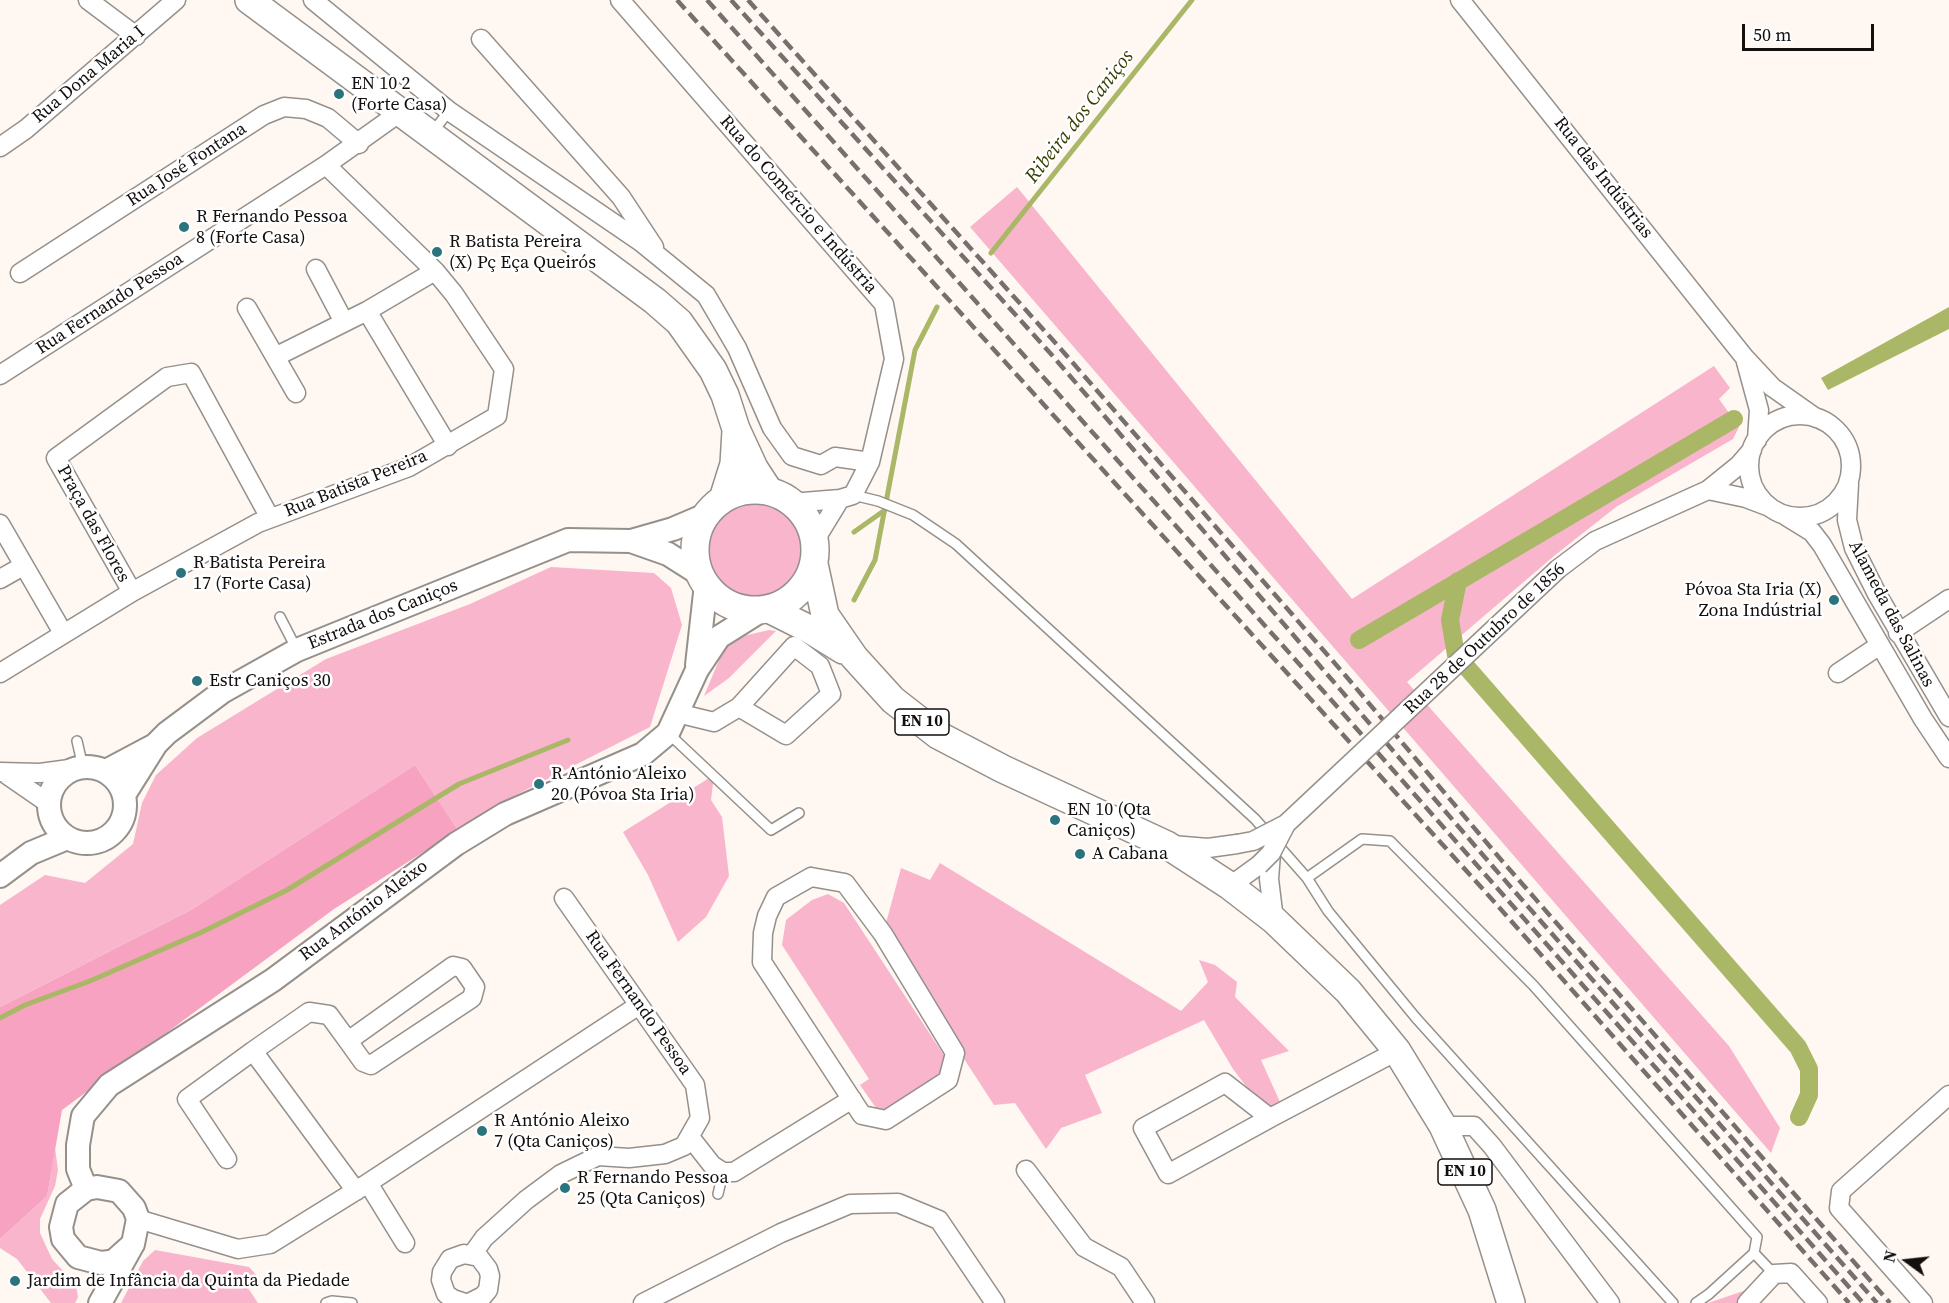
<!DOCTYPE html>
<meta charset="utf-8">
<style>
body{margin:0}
#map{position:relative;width:1949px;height:1303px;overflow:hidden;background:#fef7f2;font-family:"Source Serif 4",serif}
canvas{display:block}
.north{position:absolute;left:1877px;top:1231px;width:60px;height:60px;-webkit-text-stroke:4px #fff;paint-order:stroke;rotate:285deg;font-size:16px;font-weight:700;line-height:24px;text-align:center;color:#120f0e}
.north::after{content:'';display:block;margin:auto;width:21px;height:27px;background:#120f0e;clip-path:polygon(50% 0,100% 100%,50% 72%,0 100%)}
.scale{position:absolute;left:1742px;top:24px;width:132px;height:27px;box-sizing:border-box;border:3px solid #120f0e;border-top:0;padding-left:8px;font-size:18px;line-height:21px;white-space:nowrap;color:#120f0e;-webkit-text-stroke:4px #fff;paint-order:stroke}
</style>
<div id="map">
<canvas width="1949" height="1303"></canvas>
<div class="north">N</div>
<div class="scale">50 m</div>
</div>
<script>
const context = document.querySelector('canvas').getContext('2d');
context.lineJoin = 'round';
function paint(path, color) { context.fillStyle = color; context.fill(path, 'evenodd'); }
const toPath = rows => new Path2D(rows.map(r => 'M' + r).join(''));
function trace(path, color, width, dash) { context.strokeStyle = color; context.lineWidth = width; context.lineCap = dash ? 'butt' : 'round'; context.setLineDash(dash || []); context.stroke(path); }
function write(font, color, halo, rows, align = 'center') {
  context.font = font + ' "Source Serif 4",serif'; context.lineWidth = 5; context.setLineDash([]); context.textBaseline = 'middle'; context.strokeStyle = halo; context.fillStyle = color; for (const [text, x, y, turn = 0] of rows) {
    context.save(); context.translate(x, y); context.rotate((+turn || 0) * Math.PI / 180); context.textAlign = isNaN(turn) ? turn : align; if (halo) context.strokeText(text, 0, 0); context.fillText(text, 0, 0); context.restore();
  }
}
paint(toPath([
 [1017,187,1352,599,1714,366,1730,388,1719,399,1739,427,1733,439,1616,507,1554,556,1407,682,1729,1046,1780,1128,1771,1153,970,227],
 '708 551a48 48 0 1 1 96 0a48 48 0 1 1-96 0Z',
 [551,567,654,573,671,588,682,625,650,727,506,800,458,830,415,765,191,910,0,1007,0,905,45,875,85,883,133,844,142,803,156,775,197,738,326,659,470,604],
 [769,630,776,631,729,678,704,696,722,653,731,642,743,636],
 [714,775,711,800,722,817,729,876,706,917,678,942,648,875,623,832],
 [940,863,1181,1011,1208,982,1199,960,1215,965,1237,982,1235,997,1289,1051,1261,1060,1280,1102,1270,1118,1233,1069,1204,1020,1085,1075,1102,1113,1061,1128,1046,1149,1015,1103,994,1105,883,934,901,868,930,880],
 [828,894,844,903,945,1057,940,1077,891,1110,876,1108,860,1085,869,1079,782,945,786,920,812,900],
 [55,1148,58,1170,55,1186,40,1219,40,1233,52,1259,76,1285,78,1297,75,1303,51,1303,17,1259,0,1248,0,1239,47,1196],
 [155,1250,249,1267,259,1278,248,1288,258,1303,121,1303,143,1261],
 [1764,1284,1755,1303,1708,1303]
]), '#f8b5cc');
paint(toPath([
 [415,765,458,830,334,909,62,1110,47,1196,0,1239,0,1007,191,910]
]), '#f7a2c0');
paint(toPath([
 [1949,307,1949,329,1828,390,1821,378]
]), '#aab766');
trace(toPath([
 [991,253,1192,0],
 [854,532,885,510],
 [854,600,875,560,915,350,937,307],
 [0,1018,25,1005,90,981,202,932,287,890,459,784,568,740]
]), '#aab766', 5);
trace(toPath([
 [1458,581,1450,620,1456,655,1798,1047,1809,1069,1809,1095,1799,1117],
 [1359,640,1734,419]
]), '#aab766', 18);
const service = toPath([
 [432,133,449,111],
 [853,495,878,501,913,515,956,544,1255,819,1307,878],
 [280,617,297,650],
 [668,733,771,830,799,813],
 [77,741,83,767],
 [718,1194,723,1172],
 [1754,1253,1774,1274],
 [326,1303,332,1301,352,1303],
 [1673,1303,1416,1018,1328,911,1307,878,1362,839,1390,841,1533,985,1757,1237,1754,1253,1709,1294,1696,1303]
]);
const minor = toPath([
 [88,0,136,36],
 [313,0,449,111,641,242,706,295,737,348,772,428,792,456,821,465,835,457,870,462],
 [620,0,884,304,894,359,870,462,853,495,840,499,791,503],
 [1460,0,1745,358,1772,387,1816,418],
 [481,39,621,197,654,247],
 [0,147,26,129,176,0],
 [316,269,344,322],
 [20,273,264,115,284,107,306,109,328,118,359,144],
 [247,308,296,393],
 [367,311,448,446],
 [277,356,367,311,435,271],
 [1746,362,1759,410,1757,440],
 [0,375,326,165,399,113],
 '1749 466a51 51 0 1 1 102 0a51 51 0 1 1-102 0Z',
 [1849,484,1847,520,1854,548,1877,594,1949,717],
 [1708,490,1746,498,1767,506],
 [1786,516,1812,532,1822,545,1923,719,1949,758],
 [0,524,63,633],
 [815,540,840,499],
 [1558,569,1595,541,1708,490,1739,465,1752,450],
 [0,579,23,566],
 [132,592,56,458,167,377,191,373,270,518],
 [1898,633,1949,599],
 [0,673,132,592,258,523,409,467,497,416,504,369,454,294,435,271,326,165],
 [1838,673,1880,645],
 [677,713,714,722,739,707,786,735,831,694,820,666,794,646,739,707],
 [0,772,40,773,77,768],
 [6,774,48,803],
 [1172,845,1208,848,1237,844],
 [1271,853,1269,879,1274,920],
 [811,877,845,883,883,934,955,1053,948,1080,886,1120,862,1115,762,962,763,933,767,916,776,897,811,877],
 [1230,886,1259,865],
 [348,1041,453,966,462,968,475,987,472,998,371,1065,363,1062,348,1041,329,1015,309,1012,253,1051,356,1191],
 [1270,1118,1168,1174,1143,1128,1225,1083,1270,1118,1397,1051],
 [1443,1126,1474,1126,1492,1146,1610,1303],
 [690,1137,712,1165,723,1172,734,1172,852,1099],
 [227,1159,187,1099,253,1051],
 [1026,1170,1084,1247,1121,1267,1145,1303],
 [368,1183,405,1243],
 [138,1219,238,1249,270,1244,365,1185,639,1005],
 [472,1255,484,1238,526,1200,561,1174,598,1156,629,1158,665,1154,684,1146,700,1118,695,1085,564,898],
 [465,1303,453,1299,446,1294,441,1280,442,1272,450,1259,464,1254,479,1257,488,1269,490,1276,488,1290,483,1296,469,1303],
 [643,1303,781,1233,850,1204,898,1203,939,1220,995,1303],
 [1747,1303,1774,1274,1791,1273,1818,1303],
 [1923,1303,1839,1208,1841,1191,1949,1095]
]);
const tertiary = toPath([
 [631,541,668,554,698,573],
 [697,665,706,584],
 '49 805a38 38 0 1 1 76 0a38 38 0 1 1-76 0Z',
 [106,771,155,745],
 [124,795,156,744,167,733,222,692,297,650,568,540,631,541,673,529,706,515],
 [0,876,31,853,67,838],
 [86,1189,78,1169,78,1145,83,1116,109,1085,273,980,456,844,505,814,643,754,668,733,697,670,719,637,762,610],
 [100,1303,133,1244,138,1219,134,1208,119,1191,97,1187,86,1189,67,1204,61,1227,63,1239,78,1257,101,1263,114,1261,133,1244]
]);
const primary = toPath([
 [249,0,655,301,679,322,713,370,725,395,736,429,754,468,769,491],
 '695 550a60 60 0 1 1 120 0a60 60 0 1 1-120 0Z',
 [723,499,734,464,736,431],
 [814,564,825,615,854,657,893,700,938,735,1003,769,1167,845,1230,886,1274,920,1348,991,1397,1051,1443,1126,1482,1210,1511,1303],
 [769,609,809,629,843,650]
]);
trace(service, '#96908b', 12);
trace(minor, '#96908b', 21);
trace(tertiary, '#96908b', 26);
trace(primary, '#96908b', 30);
trace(service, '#fff', 9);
trace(minor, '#fff', 18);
trace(tertiary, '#fff', 22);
trace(primary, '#fff', 27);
trace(toPath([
 [677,0,1481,887,1849,1303],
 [707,0,1325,693,1863,1303],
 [731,0,1051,354,1495,869,1877,1303],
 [748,0,1059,347,1345,675,1503,862,1890,1303]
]), '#75706e', 4.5, [12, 6]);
const minorBridge = toPath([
 [1237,844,1253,841,1286,824,1558,569],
 [1259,865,1271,853,1286,824]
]);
trace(minorBridge, '#96908b', 21, []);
trace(minorBridge, '#fff', 18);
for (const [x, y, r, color] of [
 [339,94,6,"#2b747d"],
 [184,227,6,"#2b747d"],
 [437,252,6,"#2b747d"],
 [181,573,6,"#2b747d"],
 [1834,600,6,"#2b747d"],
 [197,681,6,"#2b747d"],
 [539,784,6,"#2b747d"],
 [1055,820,6,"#2b747d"],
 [1080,854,6,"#2b747d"],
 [482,1131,6,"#2b747d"],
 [565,1188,6,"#2b747d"],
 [15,1281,6,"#2b747d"]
]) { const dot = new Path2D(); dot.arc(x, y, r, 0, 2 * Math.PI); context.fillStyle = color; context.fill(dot); trace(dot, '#fff', 2); }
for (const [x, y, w] of [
 [922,722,54],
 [1465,1172,54]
]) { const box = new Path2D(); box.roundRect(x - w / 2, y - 13, w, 26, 4.5); context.fillStyle = '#fff'; context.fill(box); trace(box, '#120f0e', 1.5); }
write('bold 16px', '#120f0e', null, [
 ["EN 10",922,722],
 ["EN 10",1465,1172]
]);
write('18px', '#120f0e', '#fff', [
 ["Rua Dona Maria I",89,75,-40],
 ["Rua José Fontana",187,165,-33],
 ["Rua das Indústrias",1603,178,52],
 ["Rua do Comércio e Indústria",798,205,49],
 ["Rua Fernando Pessoa",110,304,-33],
 ["Rua Batista Pereira",356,484,-22],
 ["Praça das Flores",93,524,61],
 ["Alameda das Salinas",1891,614,62],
 ["Estrada dos Caniços",383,615,-22],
 ["Rua 28 de Outubro de 1856",1485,639,-43],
 ["Rua António Aleixo",364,911,-37],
 ["Rua Fernando Pessoa",638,1003,55]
]);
write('18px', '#120f0e', '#fff', [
 ["EN 10 2",351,84],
 ["(Forte Casa)",351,105],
 ["R Fernando Pessoa",196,217],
 ["8 (Forte Casa)",196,238],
 ["R Batista Pereira",449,242],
 ["(X) Pç Eça Queirós",449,263],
 ["R Batista Pereira",193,563],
 ["17 (Forte Casa)",193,584],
 ["Póvoa Sta Iria (X)",1822,590,"right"],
 ["Zona Indústrial",1822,611,"right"],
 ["Estr Caniços 30",209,681],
 ["R António Aleixo",551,774],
 ["20 (Póvoa Sta Iria)",551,795],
 ["EN 10 (Qta",1067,810],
 ["Caniços)",1067,831],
 ["A Cabana",1092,854],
 ["R António Aleixo",494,1121],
 ["7 (Qta Caniços)",494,1142],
 ["R Fernando Pessoa",577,1178],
 ["25 (Qta Caniços)",577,1199],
 ["Jardim de Infância da Quinta da Piedade",27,1281]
], 'left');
write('italic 20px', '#383f00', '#fff', [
 ["Ribeira dos Caniços",1080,117,-52]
]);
</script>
